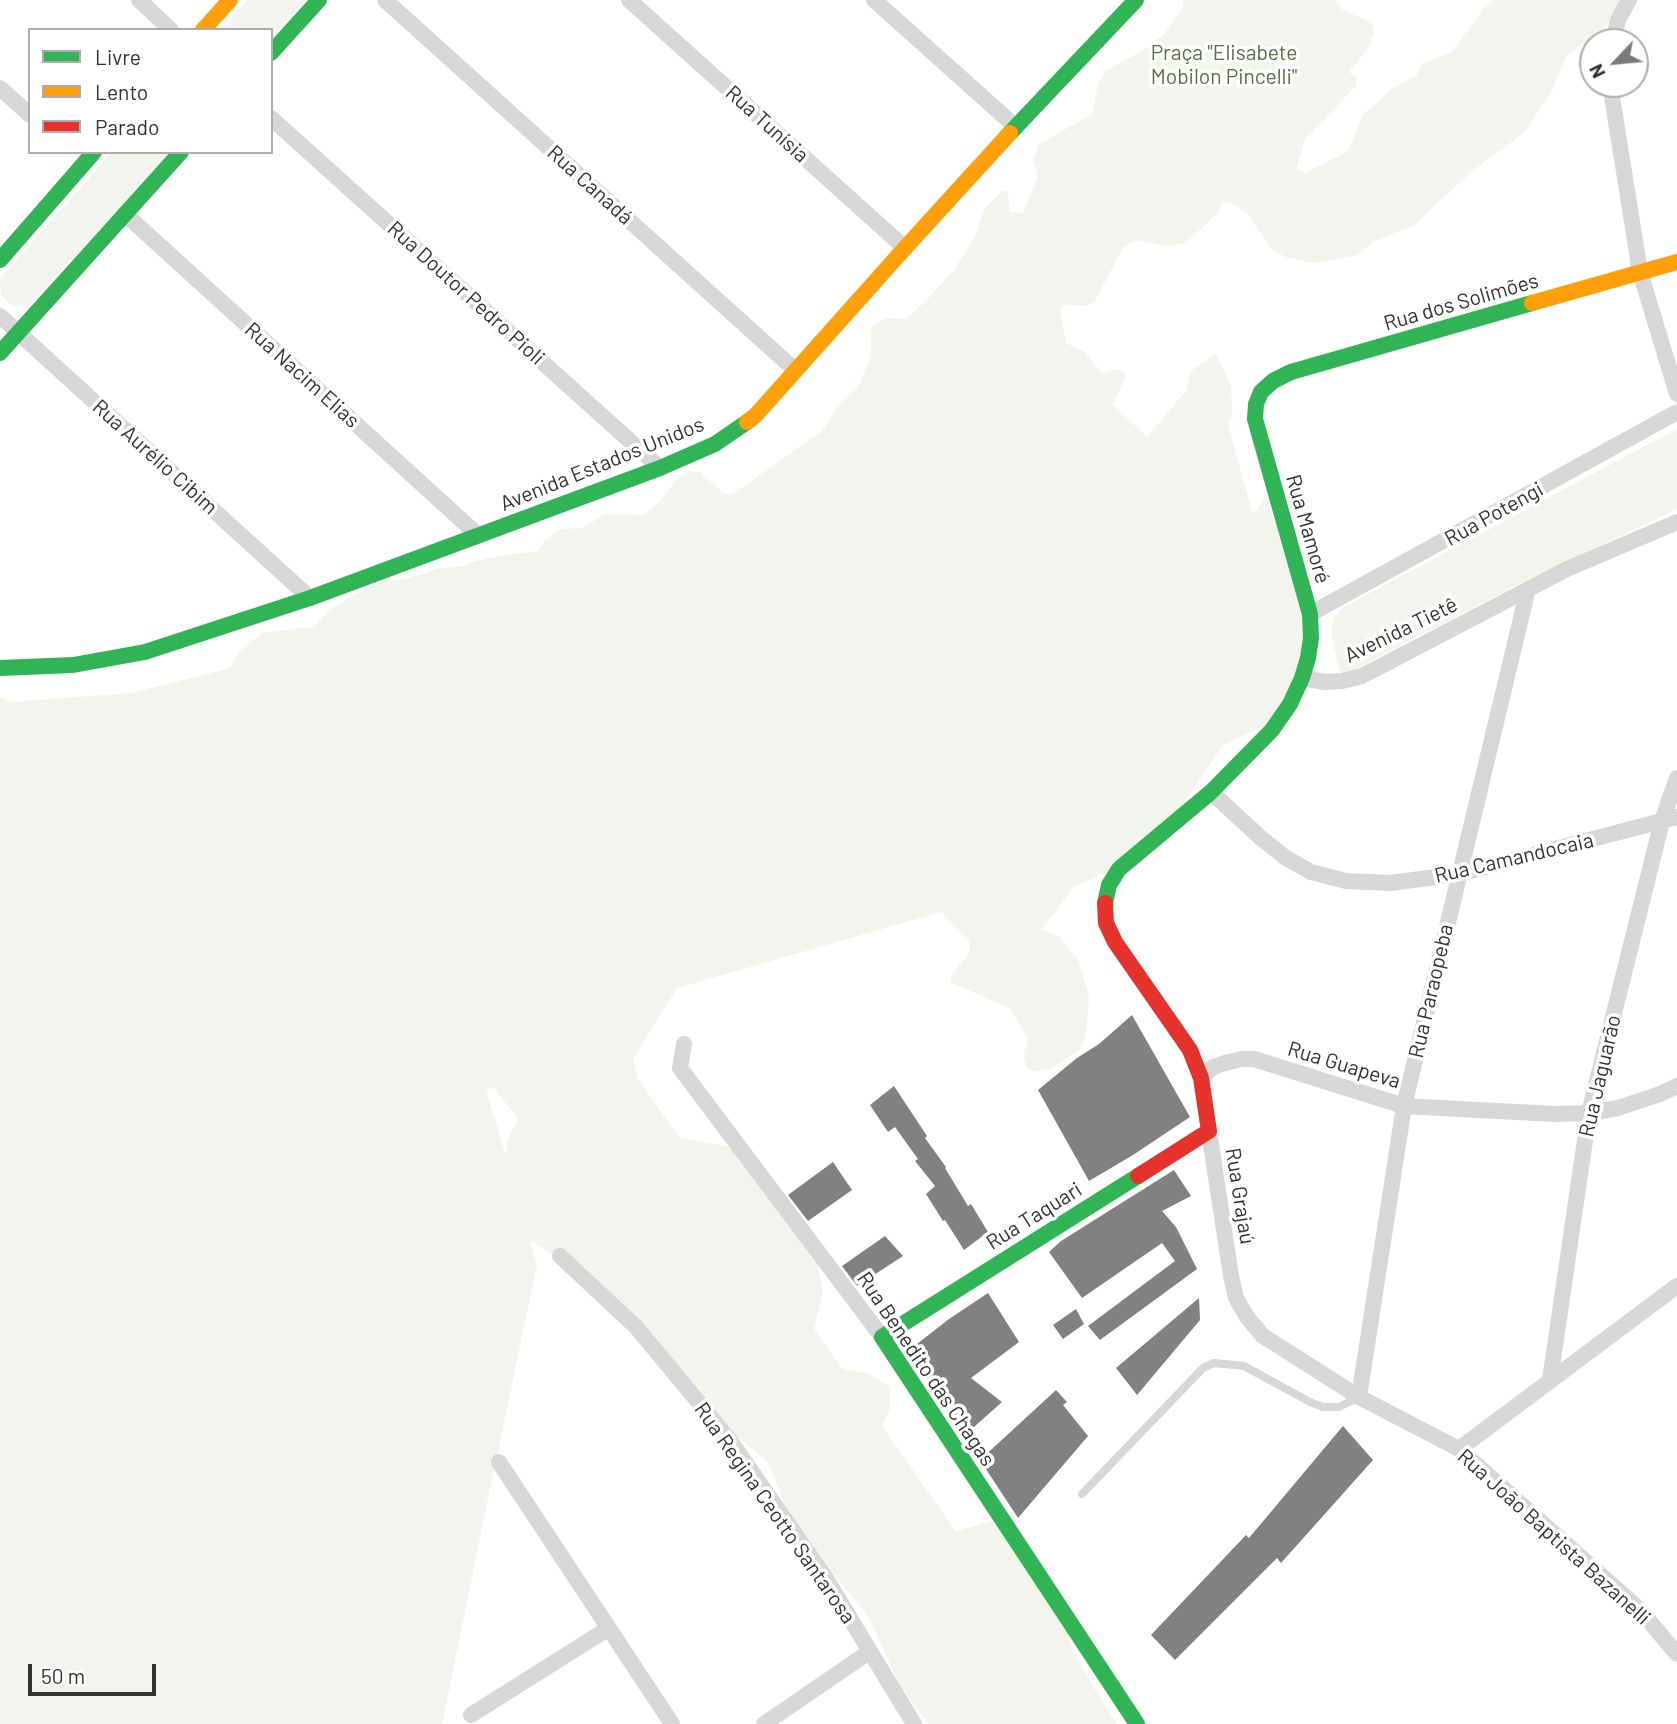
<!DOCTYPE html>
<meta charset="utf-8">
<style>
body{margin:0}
#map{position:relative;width:1677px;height:1724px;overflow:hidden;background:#fff;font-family:Barlow,sans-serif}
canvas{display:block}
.legend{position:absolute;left:28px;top:28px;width:245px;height:126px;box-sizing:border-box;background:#fff;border:2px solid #adadad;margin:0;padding:9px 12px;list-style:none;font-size:21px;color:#333}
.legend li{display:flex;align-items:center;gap:14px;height:35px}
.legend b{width:35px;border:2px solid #adadad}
.north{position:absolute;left:1579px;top:28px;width:70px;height:70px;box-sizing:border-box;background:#fff;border:2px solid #adadad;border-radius:50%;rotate:244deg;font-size:19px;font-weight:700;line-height:28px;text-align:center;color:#333}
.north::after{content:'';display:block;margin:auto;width:24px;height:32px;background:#7a7a7a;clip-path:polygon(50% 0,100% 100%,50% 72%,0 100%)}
.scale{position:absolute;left:28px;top:1664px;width:128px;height:32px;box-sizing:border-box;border:4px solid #333;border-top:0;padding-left:9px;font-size:21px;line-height:24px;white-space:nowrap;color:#333;-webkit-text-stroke:5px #fff;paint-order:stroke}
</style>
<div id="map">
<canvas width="1677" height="1724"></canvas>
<ul class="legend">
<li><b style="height:9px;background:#30b455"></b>Livre</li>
<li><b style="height:9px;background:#ff9f0a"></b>Lento</li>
<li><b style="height:9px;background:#e5322d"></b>Parado</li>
</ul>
<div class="north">N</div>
<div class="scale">50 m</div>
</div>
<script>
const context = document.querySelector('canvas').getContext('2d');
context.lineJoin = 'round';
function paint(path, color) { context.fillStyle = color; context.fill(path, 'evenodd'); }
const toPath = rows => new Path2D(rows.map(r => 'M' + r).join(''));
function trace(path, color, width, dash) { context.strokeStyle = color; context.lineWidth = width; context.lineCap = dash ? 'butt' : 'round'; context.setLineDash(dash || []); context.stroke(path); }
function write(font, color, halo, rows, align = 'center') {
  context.font = font + ' Barlow,sans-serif'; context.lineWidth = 7; context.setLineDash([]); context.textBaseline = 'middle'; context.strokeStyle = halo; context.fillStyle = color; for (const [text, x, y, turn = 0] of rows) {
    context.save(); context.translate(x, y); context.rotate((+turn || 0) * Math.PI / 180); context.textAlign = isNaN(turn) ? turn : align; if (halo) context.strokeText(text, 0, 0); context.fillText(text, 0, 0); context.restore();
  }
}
paint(toPath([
 [247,0,311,0,271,44,271,30,221,30],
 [1183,0,1334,0,1344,11,1371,22,1374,32,1369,47,1349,72,1357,78,1355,87,1305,139,1296,169,1305,173,1348,151,1362,116,1393,88,1416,76,1422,64,1452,52,1484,8,1494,0,1624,0,1619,11,1604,29,1567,55,1552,90,1525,132,1471,172,1414,225,1374,241,1357,255,1313,263,1287,258,1272,249,1246,212,1229,202,1222,203,1218,213,1185,243,1167,246,1137,240,1123,247,1095,301,1086,306,1065,305,1060,309,1066,343,1085,352,1101,373,1117,369,1126,374,1113,405,1147,437,1186,391,1191,371,1216,354,1231,386,1232,413,1228,425,1253,515,1266,497,1306,606,1300,665,1276,720,1223,745,1189,795,1179,822,1131,861,1072,888,1055,913,1041,929,1060,937,1078,960,1089,996,1086,1036,1079,1051,1050,1069,1034,1071,1027,1068,1024,1057,1028,1038,1010,1008,950,982,951,976,970,952,969,940,941,912,677,988,633,1059,638,1079,676,1133,681,1138,732,1147,814,1248,823,1292,814,1329,843,1370,867,1373,890,1387,889,1411,882,1426,956,1532,1008,1516,1053,1591,1074,1652,1094,1688,1117,1724,928,1724,900,1686,868,1616,793,1525,768,1462,732,1433,568,1264,530,1240,537,1265,489,1494,442,1724,0,1724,0,697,10,702,131,693,231,668,237,654,262,633,313,627,331,609,355,594,381,582,406,579,437,569,462,566,490,557,538,551,544,541,559,530,585,527,604,514,643,515,657,505,677,479,689,471,700,472,724,494,732,495,822,431,837,408,859,386,871,355,871,326,887,318,907,319,926,301,955,269,976,235,984,209,1002,191,1008,191,1009,212,1023,213,1038,177,1033,160,1039,144,1092,114,1098,85,1106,71,1145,49,1165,33,1182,8],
 [494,1088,518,1119,507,1141,506,1156,486,1090],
 [112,152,173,152,26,308,11,305,1,295,0,278],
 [1677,429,1677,509,1517,585,1348,673,1343,673,1339,670,1332,637,1332,627,1335,616,1342,608]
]), '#f1f5ed');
paint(toPath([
 [1132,1015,1190,1117,1133,1155,1089,1181,1038,1090,1077,1058,1099,1044],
 [894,1086,927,1136,925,1138,946,1167,945,1168,968,1206,971,1204,988,1232,964,1250,945,1220,943,1221,926,1194,935,1186,915,1161,918,1159,895,1127,888,1132,870,1105],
 [833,1162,852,1190,808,1221,788,1195],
 [1174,1170,1191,1196,1162,1211,1176,1227,1197,1269,1100,1340,1088,1326,1175,1261,1162,1243,1082,1298,1049,1252,1061,1241],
 [885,1236,903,1256,857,1286,842,1266],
 [988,1293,1019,1342,971,1378,1002,1402,964,1436,908,1351,949,1319],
 [1199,1298,1200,1320,1137,1395,1116,1368],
 [1076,1309,1084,1324,1063,1339,1053,1325],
 [1056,1390,1067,1402,1063,1405,1088,1436,1018,1518,980,1460],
 [1343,1426,1373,1460,1281,1563,1277,1558,1175,1660,1151,1635,1246,1535,1249,1538]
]), '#818181');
trace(toPath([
 [1082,1494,1203,1368,1214,1363,1244,1366,1310,1402,1323,1407,1339,1407,1359,1397]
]), '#d7d7d7', 8);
trace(toPath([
 [139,0,171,30],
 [385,0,795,370],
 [629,0,905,248],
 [874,0,1016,127],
 [1613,42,1618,20,1629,0],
 [1610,84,1640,272,1677,394],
 [0,88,30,115],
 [271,118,660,468],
 [125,214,479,536],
 [0,316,310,598],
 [1310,614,1677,412],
 [1302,678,1325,682,1342,681,1362,676,1567,569,1677,522],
 [1211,792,1261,838,1286,858,1311,872,1346,881,1390,883,1459,874,1677,817],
 [684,1044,680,1068,882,1337],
 [1201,1078,1213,1067,1225,1063,1242,1059,1254,1059,1404,1106,1554,1114,1589,1113,1618,1108,1660,1094,1677,1086],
 [1209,1131,1231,1276,1236,1298,1247,1317,1263,1336,1359,1397,1459,1449,1639,1609,1677,1654],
 [560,1256,636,1327,729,1439,825,1577,914,1724],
 [1550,1380,1589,1113,1662,821,1677,778],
 [1359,1397,1404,1106,1528,589],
 [1459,1449,1677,1286],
 [499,1462,672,1724],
 [471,1715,609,1628],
 [764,1724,869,1652]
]), '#d7d7d7', 16);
trace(toPath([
 [271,53,319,0],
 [1010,133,1136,0],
 [0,260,94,152],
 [0,353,181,152],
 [0,668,73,665,145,652,310,598,660,468,715,444,747,422],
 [1105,903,1109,885,1119,869,1211,792,1272,730,1290,704,1302,678,1308,658,1311,638,1310,614,1255,419,1256,404,1261,392,1273,381,1291,372,1532,303],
 [1137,1724,882,1337,1138,1176]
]), '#30b455', 16);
trace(toPath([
 [203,30,230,0],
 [1532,303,1677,262],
 [747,422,755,416,905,248,1010,133]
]), '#ff9f0a', 16);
trace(toPath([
 [1105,903,1106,923,1115,942,1190,1050,1201,1078,1209,1131,1138,1176]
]), '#e5322d', 16);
write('21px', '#56703f', '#fff', [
 ["Praça \"Elisabete",1224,53],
 ["Mobilon Pincelli\"",1224,77]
]);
write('21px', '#333', '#fff', [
 ["Rua Tunísia",767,124,42],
 ["Rua Canadá",590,185,42],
 ["Rua Doutor Pedro Pioli",466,293,42],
 ["Rua dos Solimões",1461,302,-16],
 ["Rua Nacim Elias",302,375,42],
 ["Rua Aurélio Cibim",155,457,42],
 ["Avenida Estados Unidos",602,464,-22],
 ["Rua Potengi",1494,514,-29],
 ["Rua Mamoré",1308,529,74],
 ["Avenida Tietê",1401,630,-26],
 ["Rua Camandocaia",1514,858,-13],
 ["Rua Paraopeba",1431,991,-77],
 ["Rua Guapeva",1344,1065,17],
 ["Rua Jaguarão",1600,1076,-77],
 ["Rua Grajaú",1240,1196,81],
 ["Rua Taquari",1034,1216,-32],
 ["Rua Benedito das Chagas",926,1369,56],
 ["Rua Regina Ceotto Santarosa",775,1513,55],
 ["Rua João Baptista Bazanelli",1554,1537,42]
]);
</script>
